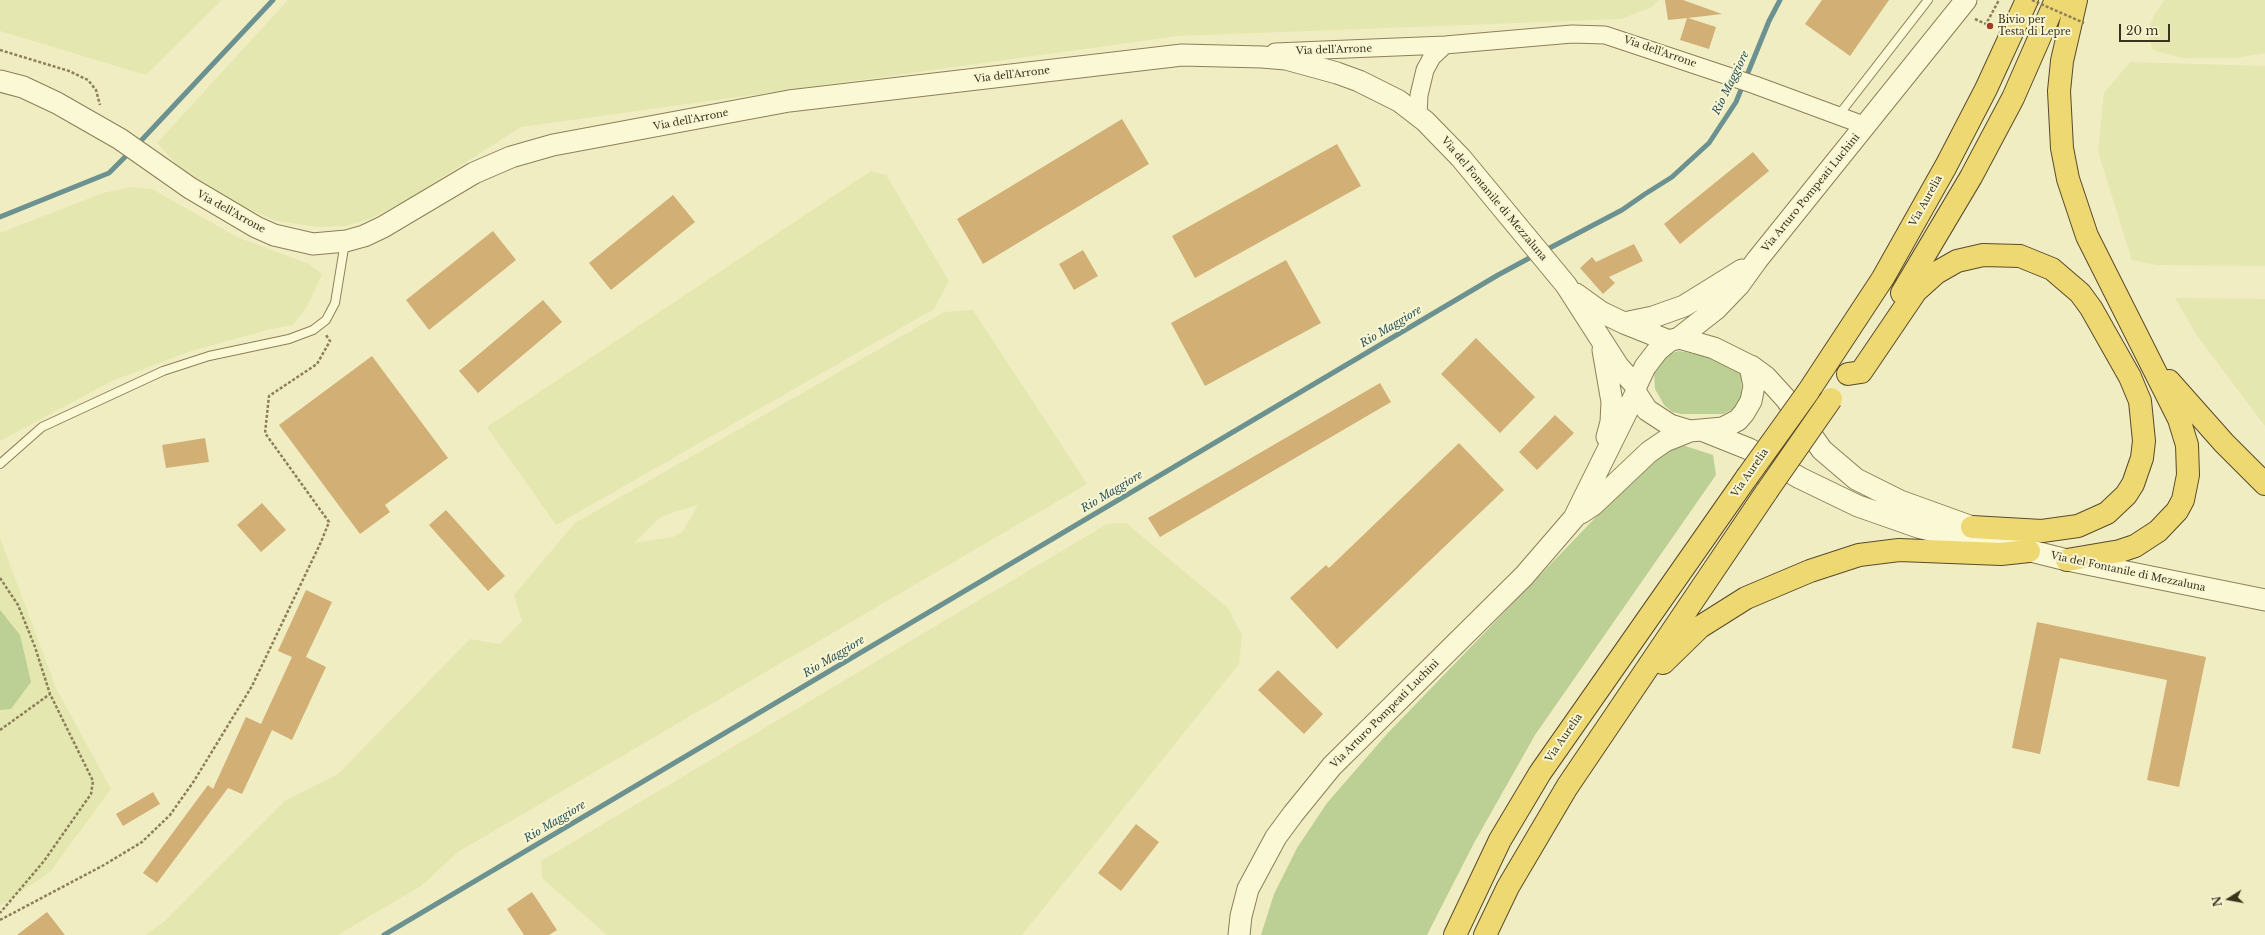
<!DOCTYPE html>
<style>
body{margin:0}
#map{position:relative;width:2265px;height:935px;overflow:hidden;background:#f1edc2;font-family:"Libre Baskerville",serif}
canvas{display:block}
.north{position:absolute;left:2209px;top:879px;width:40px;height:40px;-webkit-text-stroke:3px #f8f5d2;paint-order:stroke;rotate:259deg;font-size:11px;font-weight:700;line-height:16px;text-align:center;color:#3a321d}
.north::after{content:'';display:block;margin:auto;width:14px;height:18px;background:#3a321d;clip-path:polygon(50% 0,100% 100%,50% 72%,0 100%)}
.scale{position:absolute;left:2119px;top:24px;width:51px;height:18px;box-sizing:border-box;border:2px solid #3a321d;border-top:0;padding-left:5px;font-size:12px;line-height:14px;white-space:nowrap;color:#3a321d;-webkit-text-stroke:3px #f8f5d2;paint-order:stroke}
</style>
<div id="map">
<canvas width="2265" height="935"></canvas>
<div class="north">N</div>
<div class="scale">20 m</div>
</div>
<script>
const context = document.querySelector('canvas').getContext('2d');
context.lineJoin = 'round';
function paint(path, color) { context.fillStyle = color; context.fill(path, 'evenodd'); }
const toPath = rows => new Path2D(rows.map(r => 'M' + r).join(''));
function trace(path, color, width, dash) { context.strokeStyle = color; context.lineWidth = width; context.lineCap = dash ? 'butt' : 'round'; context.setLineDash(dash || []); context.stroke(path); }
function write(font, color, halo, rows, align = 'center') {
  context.font = font + ' "Libre Baskerville",serif'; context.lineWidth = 4; context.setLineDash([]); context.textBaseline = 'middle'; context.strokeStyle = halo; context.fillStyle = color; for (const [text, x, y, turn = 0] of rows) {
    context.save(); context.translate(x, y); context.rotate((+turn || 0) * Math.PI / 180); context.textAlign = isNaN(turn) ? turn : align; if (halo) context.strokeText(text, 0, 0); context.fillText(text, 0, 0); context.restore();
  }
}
paint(toPath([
 [0,0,222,0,146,75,0,31],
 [288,0,1659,0,1652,7,1621,19,1178,36,521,127,410,198,372,218,345,226,318,227,277,221,232,202,181,169,157,143],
 [2164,0,2265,0,2265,53,2236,58,2182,58,2153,50,2147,32,2155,14],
 [2130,62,2265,66,2265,266,2156,265,2132,260,2098,152,2104,93],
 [871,171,886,175,949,281,934,309,556,525,487,427],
 [131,187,152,189,237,237,309,264,322,274,308,305,293,325,271,329,191,351,112,381,0,441,0,233,103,193],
 [2175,298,2265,299,2265,426,2198,337],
 [973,310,1087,484,458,852,421,886,338,935,146,935,166,920,286,800,338,774,470,639,500,644,522,621,514,595,575,523,944,312],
 [698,505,683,531,673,537,634,543,657,520,668,514],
 [1126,523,1228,608,1242,635,1239,664,1022,935,607,935,542,878,541,861,1107,524],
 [0,538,56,688,111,789,50,872,0,906]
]), '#e4e7af');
paint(toPath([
 [1679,351,1727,360,1741,373,1742,396,1735,408,1723,414,1682,414,1672,412,1664,405,1655,389,1654,372,1668,354],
 [1679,444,1713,455,1716,475,1535,735,1474,843,1427,935,1261,935,1274,894,1297,848,1327,803,1386,735,1649,462],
 [0,610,20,635,31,682,11,709,0,710]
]), '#bccf95');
trace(toPath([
 [137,145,273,0],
 [0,217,109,173,130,152],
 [1544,251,1622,210,1645,194,1672,177,1709,143,1736,102,1769,21,1780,0],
 [384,935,1498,275,1535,255]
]), '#6b9290', 5);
paint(toPath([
 [1665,0,1683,0,1722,14,1688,18,1716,27,1709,49,1680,40,1687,18,1668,20],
 [1822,0,1889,0,1850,56,1805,24],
 [1122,119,1149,164,983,264,957,219],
 [1337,144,1361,186,1195,278,1172,236],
 [1753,152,1769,171,1680,244,1664,224],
 [673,195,695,222,611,290,589,263],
 [493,231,516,260,429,330,406,300],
 [1634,244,1643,261,1609,277,1615,283,1603,294,1580,268,1592,257,1596,262],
 [1083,250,1098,276,1074,290,1059,264],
 [1286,260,1321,323,1205,386,1171,323],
 [543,300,562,322,478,393,459,371],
 [1476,338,1535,397,1500,433,1441,374],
 [372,356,448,458,385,505,390,512,360,534,279,425],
 [1380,383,1391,402,1160,537,1148,518],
 [1555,415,1574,433,1537,470,1519,452],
 [205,438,209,462,166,468,162,445],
 [1459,443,1504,490,1337,649,1290,598,1326,565,1329,568],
 [262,503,286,530,261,552,237,525],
 [446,510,505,576,488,591,429,525],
 [306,590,332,602,306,657,326,667,292,740,272,730,242,794,228,788,157,883,143,873,208,785,213,789,246,717,261,724,292,657,278,651],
 [2037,622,2206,657,2179,787,2147,780,2167,680,2060,658,2040,754,2012,748],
 [1278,670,1323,714,1304,734,1258,690],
 [153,792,160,804,123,826,116,814],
 [1136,824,1159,842,1121,891,1098,873],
 [532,892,557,930,549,935,524,935,507,909],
 [47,912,65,935,17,935]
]), '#d1af75');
const service = toPath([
 [1838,116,1928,0],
 [0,464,42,427,163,371,209,356,289,339,313,330,326,320,335,303,345,242]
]);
const minor = toPath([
 [1275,52,1445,45,1572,34,1605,35,1755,85,1866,126],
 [1418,114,1419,95,1425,70,1432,57,1445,45]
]);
const tertiary = toPath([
 [0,81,23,87,57,103,120,139,190,188,256,227,274,235,313,244,346,241,364,236,383,227,474,173,511,157,553,145,789,101,1182,55,1262,57,1286,59,1337,73,1359,81,1399,101,1425,121,1461,158,1566,285,1618,366,1636,386],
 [1576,294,1601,312,1624,323,1669,341],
 [1624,323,1653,317,1684,306,1742,270],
 [1679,338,1716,309,1739,285,1757,260,1966,0],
 [1603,350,1612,402,1611,422,1607,437],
 [1750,366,1754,386,1751,401,1744,413,1738,420,1723,428,1690,431,1670,425,1647,410,1636,393,1636,386,1645,367,1658,350,1669,341,1679,338,1714,348,1750,366,1751,366,1766,377,1786,399,1822,450,1856,479,1900,501,1972,527,1991,541],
 [1704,431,1749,449,1800,478,1858,506,1918,527,1970,540,1991,541,2067,560,2265,600],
 [1581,513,1593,505,1649,452,1665,441,1690,431],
 [1239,935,1241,916,1248,889,1276,837,1293,814,1332,766,1524,576,1574,518,1636,393]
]);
const trunk = toPath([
 [1902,293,1971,177,2013,98,2056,0],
 [1848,374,1861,372,1916,291,1936,273,1957,261,1983,255,2020,256,2052,269,2080,293,2091,308,2130,377,2140,401,2144,441,2142,458,2133,484,2126,495,2107,513,2078,526,2042,531,1972,527],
 [2169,381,2224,443,2265,484],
 [1808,392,1883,278,1946,166,1986,89,2027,0],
 [2067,560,2120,551,2135,546,2158,531,2177,511,2183,500,2188,475,2187,445,2179,419,2087,236,2068,179,2062,148,2059,91,2062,61,2076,0],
 [1663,663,1700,627,1746,598,1810,571,1859,555,1899,550,2001,554,2029,551],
 [1455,935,1500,840,1540,773,1747,477],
 [1485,935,1508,887,1567,787,1767,491]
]);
trace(service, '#8c7f58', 10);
trace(minor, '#8c7f58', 19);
trace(tertiary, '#8c7f58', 23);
trace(trunk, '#594b2c', 24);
trace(toPath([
 [1975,19,1986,24,1999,0],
 [0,50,69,71,88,80,96,90,100,105],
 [0,578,18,605,35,647,50,694,93,781,91,794,44,861,0,913],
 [0,730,50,694],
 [0,920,104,865,142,842,170,815,194,781,252,686,321,542,329,522,265,433,269,396,317,364,330,341,326,335]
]), '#8c7f58', 2.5, [3, 2]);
trace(service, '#fbf8d6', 8);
trace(minor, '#fbf8d6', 17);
trace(tertiary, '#fbf8d6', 21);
trace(trunk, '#eed872', 22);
const trunkBridge = toPath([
 [1747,477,1808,392],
 [1767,491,1831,399]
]);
trace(trunkBridge, '#594b2c', 24, []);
trace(toPath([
 [2032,0,2084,23]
]), '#8c7f58', 2.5, [3, 2]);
trace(trunkBridge, '#eed872', 22);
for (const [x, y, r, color] of [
 [1990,26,4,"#9e3d24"]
]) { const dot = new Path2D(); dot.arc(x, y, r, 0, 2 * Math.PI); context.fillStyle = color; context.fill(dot); trace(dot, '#f8f5d2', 1.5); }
write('10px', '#3a321d', '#f8f5d2', [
 ["Bivio per",1998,20],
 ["Testa di Lepre",1998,32]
], 'left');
write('10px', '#3a321d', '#f8f5d2', [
 ["Via dell'Arrone",1334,50,-2],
 ["Via dell'Arrone",1660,52,19],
 ["Via dell'Arrone",1012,75,-7],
 ["Via dell'Arrone",691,120,-11],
 ["Via Arturo Pompeati Luchini",1811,193,-51],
 ["Via del Fontanile di Mezzaluna",1494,199,50],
 ["Via Aurelia",1926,201,-61],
 ["Via dell'Arrone",231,212,29],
 ["Via Aurelia",1750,473,-55],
 ["Via del Fontanile di Mezzaluna",2128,572,12],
 ["Via Arturo Pompeati Luchini",1385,714,-45],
 ["Via Aurelia",1564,738,-55]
]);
write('italic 11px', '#2b545b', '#f8f5d2', [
 ["Rio Maggiore",1731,83,-64],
 ["Rio Maggiore",1391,327,-31],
 ["Rio Maggiore",1112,492,-31],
 ["Rio Maggiore",834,657,-31],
 ["Rio Maggiore",555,822,-31]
]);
</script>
